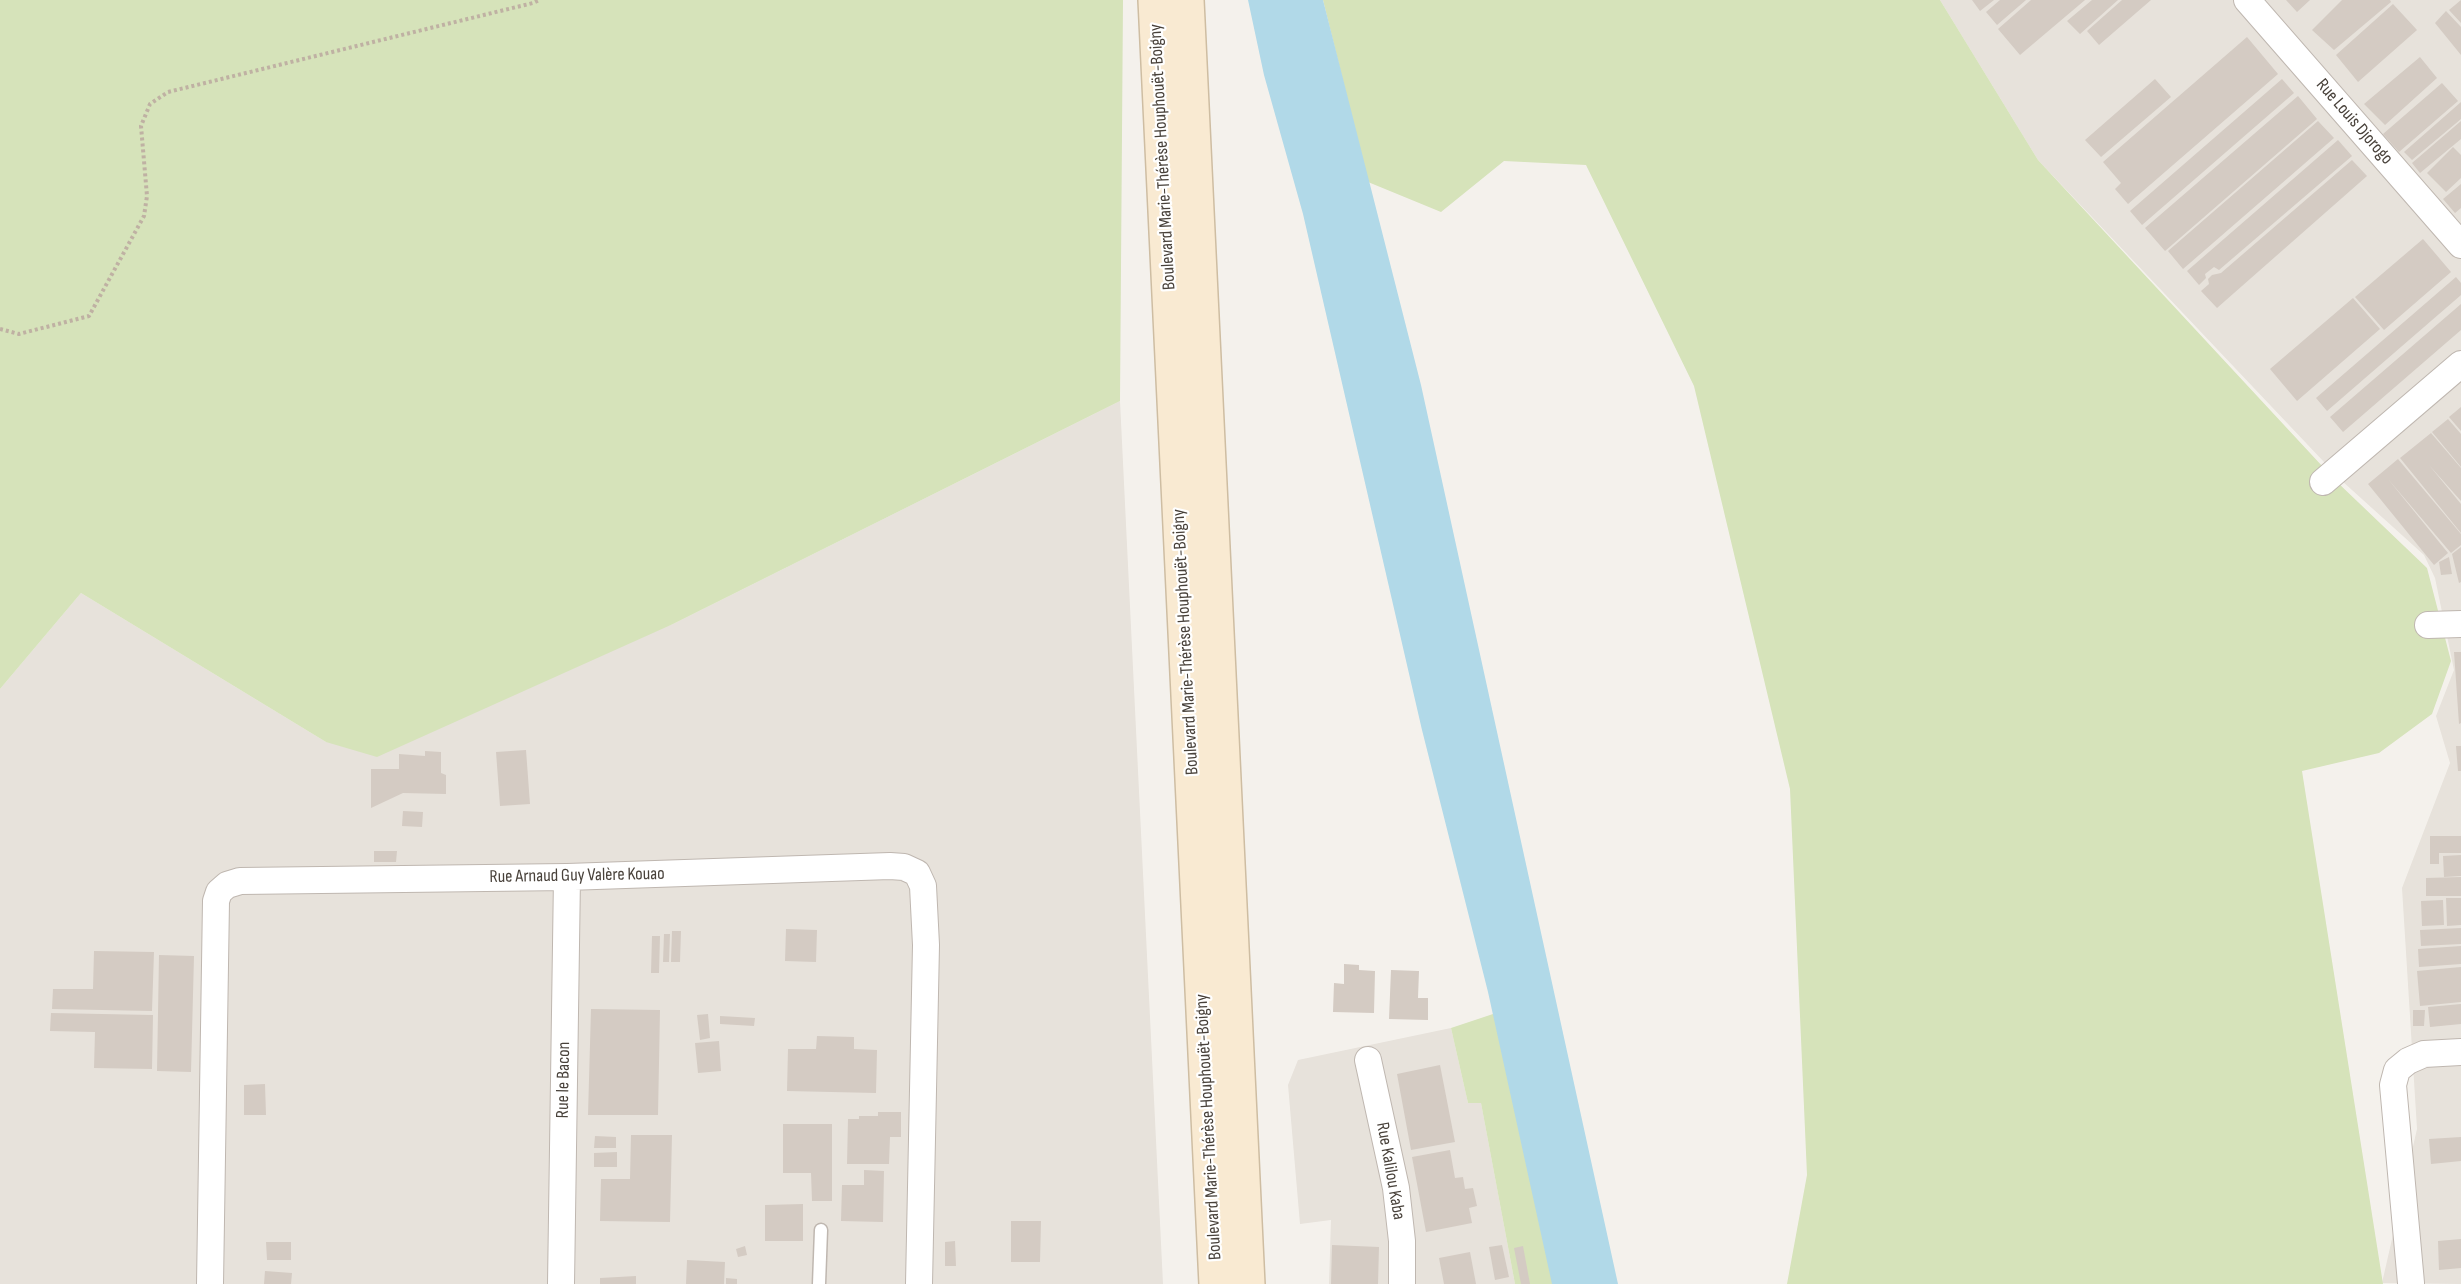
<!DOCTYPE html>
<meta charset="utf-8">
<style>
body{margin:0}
canvas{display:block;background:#f4f1ec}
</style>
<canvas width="2461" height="1284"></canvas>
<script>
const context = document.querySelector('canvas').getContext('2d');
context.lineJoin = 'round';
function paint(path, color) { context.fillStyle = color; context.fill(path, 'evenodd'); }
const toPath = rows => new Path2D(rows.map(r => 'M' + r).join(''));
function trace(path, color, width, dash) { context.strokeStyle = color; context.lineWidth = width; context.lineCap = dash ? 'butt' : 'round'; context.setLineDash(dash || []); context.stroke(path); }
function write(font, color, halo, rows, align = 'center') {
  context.font = font + ' "Sofia Sans Condensed",sans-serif'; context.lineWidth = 4.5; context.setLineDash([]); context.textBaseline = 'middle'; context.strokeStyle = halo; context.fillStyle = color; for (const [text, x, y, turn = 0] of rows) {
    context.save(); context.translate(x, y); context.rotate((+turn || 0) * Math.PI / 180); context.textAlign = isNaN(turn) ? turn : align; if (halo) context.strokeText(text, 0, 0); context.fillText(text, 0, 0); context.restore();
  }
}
paint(toPath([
 [1940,0,2461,0,2461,1284,2382,1283,2417,1129,2402,888,2450,763,2436,716,2454,670,2435,578,2424,555,2342,481,2038,160],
 [1120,401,1163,1284,0,1284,0,689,81,593,326,742,673,624],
 [1451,1028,1468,1103,1481,1103,1515,1284,1329,1284,1331,1220,1300,1224,1288,1085,1298,1060]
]), '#e7e2db');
paint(toPath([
 [0,0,1123,0,1120,401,673,624,377,757,326,742,81,593,0,689],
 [1323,0,1940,0,2038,160,2336,481,2427,568,2451,661,2432,714,2379,753,2302,771,2383,1284,1787,1284,1807,1175,1790,789,1694,386,1586,165,1504,161,1441,212,1368,182],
 [1526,1003,1585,1284,1515,1284,1481,1103,1468,1103,1451,1028]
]), '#d6e3ba');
paint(toPath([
 [1248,0,1323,0,1421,385,1618,1284,1552,1284,1488,992,1422,730,1303,214,1264,75]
]), '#b1d9e8');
paint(toPath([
 [1972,0,1994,0,1980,11],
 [2000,0,2026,0,1997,25,1986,12],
 [2031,0,2085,0,2020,55,1998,29],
 [2092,0,2118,0,2080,34,2067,21],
 [2122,0,2151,0,2099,45,2087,31],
 [2286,0,2310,0,2297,12],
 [2342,0,2390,0,2391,2,2334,50,2312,30],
 [2461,0,2461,23,2449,10],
 [2393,4,2417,30,2358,82,2336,55],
 [2446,11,2461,27,2461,55,2435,23],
 [2247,37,2278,74,2128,204,2115,189,2121,183,2103,162],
 [2420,57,2437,78,2385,125,2364,104],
 [2155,79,2171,97,2101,157,2085,140],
 [2282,79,2294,93,2142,225,2130,211],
 [2442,83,2458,101,2399,152,2383,134],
 [2298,96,2317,119,2165,251,2145,228],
 [2461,102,2461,119,2412,160,2404,152],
 [2318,121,2334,138,2183,269,2168,251],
 [2461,121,2461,139,2420,173,2412,163],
 [2338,140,2352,156,2219,270,2214,267,2205,274,2206,278,2199,285,2187,271],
 [2453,147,2461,155,2461,178,2446,192,2427,173],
 [2352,160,2367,176,2217,308,2201,291,2209,284,2208,279,2212,275,2221,273],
 [2461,184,2461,208,2455,213,2443,199],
 [2423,239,2451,272,2384,330,2355,297],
 [2456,277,2461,283,2461,295,2327,411,2316,398],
 [2353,298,2380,329,2297,401,2270,369],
 [2461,304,2461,330,2343,432,2330,417],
 [2461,407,2461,431,2449,417],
 [2448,419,2461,434,2461,467,2432,432],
 [2431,433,2461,468,2461,501,2429,465,2461,504,2461,533,2400,458],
 [2398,459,2461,534,2461,545,2451,553,2388,479,2448,553,2434,565,2368,484],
 [2461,547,2461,582,2459,583,2452,554],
 [2449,557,2452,574,2441,575,2439,562],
 [2454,652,2461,652,2461,723,2459,724],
 [2456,746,2461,746,2461,771,2458,771],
 [526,750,530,804,500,806,496,752],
 [425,751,441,752,441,773,446,775,446,794,403,793,371,808,371,769,399,769,399,754,425,756],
 [403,811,423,812,422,827,402,826],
 [2430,836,2461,836,2461,853,2439,853,2439,864,2430,864],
 [374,851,397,851,396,862,374,862],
 [2461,855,2461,876,2444,877,2443,856],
 [2461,877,2461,896,2426,896,2426,878],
 [2446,898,2461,898,2461,925,2447,926],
 [2443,900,2444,925,2422,926,2421,901],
 [2461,928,2461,944,2421,946,2420,930],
 [786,929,817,930,816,962,785,961],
 [672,931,681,931,680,962,671,962],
 [664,934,670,934,669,962,663,962],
 [652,936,660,936,659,973,651,973],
 [2461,946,2461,964,2419,967,2418,949],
 [94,951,154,952,152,1011,52,1009,53,989,93,989],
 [159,955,194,956,191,1072,157,1071],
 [1344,964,1359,965,1359,970,1375,971,1374,1013,1333,1012,1334,983,1344,984],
 [2461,967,2461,1002,2420,1006,2417,971],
 [1391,970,1419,971,1418,998,1428,998,1428,1020,1389,1019],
 [2461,1004,2461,1024,2430,1027,2428,1007],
 [591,1009,660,1010,658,1115,588,1115],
 [2413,1010,2425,1010,2424,1026,2413,1026],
 [51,1013,153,1015,152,1069,94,1068,95,1032,50,1031],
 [708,1014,710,1038,700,1040,697,1015],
 [720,1016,755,1018,754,1026,720,1024],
 [817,1036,854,1037,854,1049,877,1050,876,1093,787,1091,788,1049,816,1049],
 [719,1041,721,1071,698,1073,695,1043],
 [1440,1065,1455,1142,1411,1150,1397,1074],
 [265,1084,266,1115,244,1115,244,1085],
 [878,1112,901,1112,901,1137,890,1137,889,1164,847,1164,848,1119,859,1119,859,1116,878,1116],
 [783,1124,832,1124,832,1201,812,1201,811,1173,783,1173],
 [631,1135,672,1135,670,1222,600,1221,601,1179,630,1179],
 [595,1136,616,1137,616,1148,594,1148],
 [2461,1137,2461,1161,2431,1164,2429,1139],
 [1450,1150,1455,1178,1463,1177,1465,1189,1473,1188,1477,1206,1469,1208,1472,1223,1426,1232,1412,1157],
 [617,1152,617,1167,594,1167,594,1153],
 [864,1170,884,1171,883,1222,841,1221,842,1185,864,1185],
 [803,1204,803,1241,765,1241,765,1205],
 [1011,1221,1041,1221,1040,1262,1011,1262],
 [2461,1239,2461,1268,2439,1270,2438,1241],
 [955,1241,956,1266,945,1266,945,1242],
 [266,1242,291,1242,291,1260,267,1260],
 [1332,1245,1379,1247,1378,1284,1331,1284],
 [1502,1245,1509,1277,1495,1280,1489,1247],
 [745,1246,747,1255,738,1257,736,1249],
 [1523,1246,1530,1284,1521,1284,1514,1248],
 [1470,1252,1476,1284,1444,1284,1439,1258],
 [687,1260,725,1262,724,1284,686,1284],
 [265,1271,292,1273,291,1284,264,1284],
 [636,1276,636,1284,600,1284,600,1278],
 [726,1278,737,1279,737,1284,726,1284]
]), '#d4cbc3');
const service = toPath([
 [819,1284,821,1230]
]);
const minor = toPath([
 [2247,0,2461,245],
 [2323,482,2461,364],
 [2428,625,2461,624],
 [1368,1060,1396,1188,1402,1241,1402,1284],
 [2411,1283,2393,1085,2397,1070,2408,1061,2424,1054,2461,1052],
 [210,1284,216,901,219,892,227,885,240,881,567,877,890,866,904,867,917,873,923,886,926,945,919,1284],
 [561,1284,567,877]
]);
const secondary = toPath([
 [1155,0,1216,1284],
 [1187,0,1248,1284]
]);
trace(service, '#bfb7b0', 15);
trace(minor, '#bfb7b0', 28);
trace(secondary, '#cebda2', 36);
trace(toPath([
 [0,329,19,334,89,316,144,216,147,196,141,126,150,104,168,92,533,3,539,0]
]), '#bfb1a3', 4, [3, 3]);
trace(service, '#fff', 12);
trace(minor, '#fff', 26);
trace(secondary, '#f9ead2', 33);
write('18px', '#48413a', '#fff', [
 ["Rue Louis Djorogo",2354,122,49],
 ["Boulevard Marie-Thérèse Houphouët-Boigny",1163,157,-93],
 ["Boulevard Marie-Thérèse Houphouët-Boigny",1186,642,-93],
 ["Rue Arnaud Guy Valère Kouao",577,876,-1],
 ["Rue le Bacon",564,1080,-89],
 ["Boulevard Marie-Thérèse Houphouët-Boigny",1209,1127,-93],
 ["Rue Kalilou Kaba",1390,1171,80]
]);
</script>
